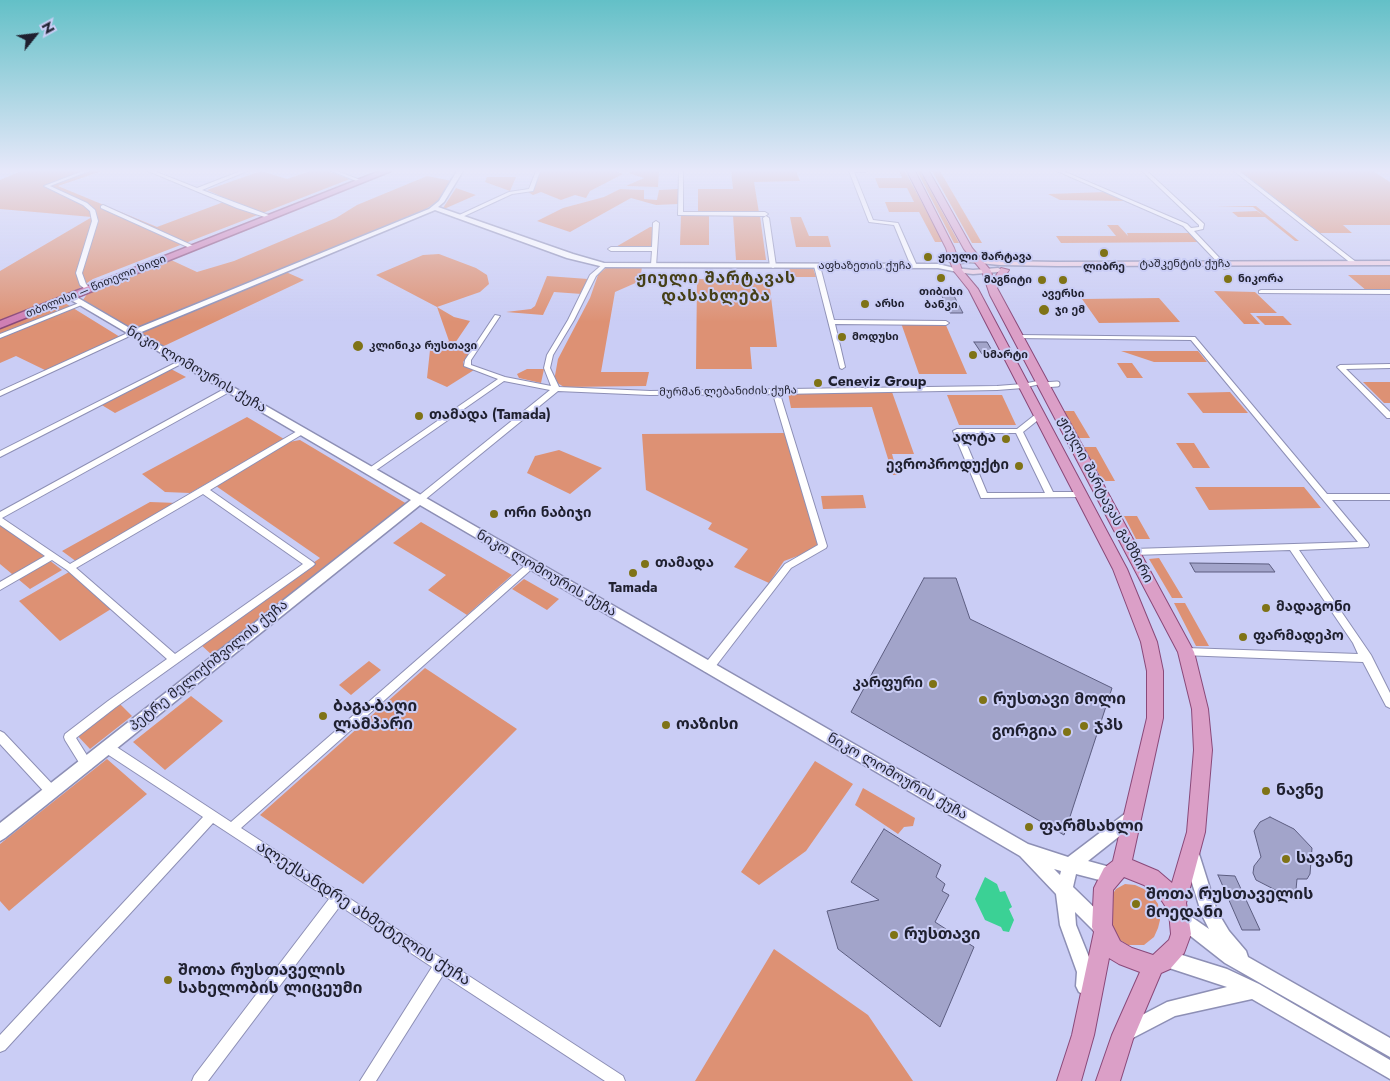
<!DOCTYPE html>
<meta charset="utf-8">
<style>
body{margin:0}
#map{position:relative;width:1390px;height:1081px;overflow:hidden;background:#cacdf5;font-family:Jost,sans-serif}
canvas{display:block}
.north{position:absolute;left:10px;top:10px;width:50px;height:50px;-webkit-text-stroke:4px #cacdf5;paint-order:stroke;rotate:61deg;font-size:14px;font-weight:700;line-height:20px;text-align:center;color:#1f202f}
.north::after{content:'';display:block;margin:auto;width:18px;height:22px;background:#1f202f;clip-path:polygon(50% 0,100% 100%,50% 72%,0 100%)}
</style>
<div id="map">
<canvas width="1390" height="1081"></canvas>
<div class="north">N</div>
</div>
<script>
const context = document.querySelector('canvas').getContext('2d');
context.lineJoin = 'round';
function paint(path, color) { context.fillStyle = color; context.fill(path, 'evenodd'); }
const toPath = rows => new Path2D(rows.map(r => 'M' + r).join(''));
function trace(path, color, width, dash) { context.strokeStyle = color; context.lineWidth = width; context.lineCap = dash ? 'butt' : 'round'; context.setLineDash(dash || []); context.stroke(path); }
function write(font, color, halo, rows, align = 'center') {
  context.font = font + ' Jost,"Noto Sans Georgian",sans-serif'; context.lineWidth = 4; context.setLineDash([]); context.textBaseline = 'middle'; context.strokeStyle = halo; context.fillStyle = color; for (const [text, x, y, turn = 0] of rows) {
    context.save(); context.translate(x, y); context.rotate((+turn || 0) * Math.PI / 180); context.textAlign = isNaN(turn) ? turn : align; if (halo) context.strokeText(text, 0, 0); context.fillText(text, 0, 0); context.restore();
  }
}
paint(toPath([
 [21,171,102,171,58,186,157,227,229,200,207,190,261,171,287,179,310,171,328,171,350,179,93,279,72,293,0,321,0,271,92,217,0,209,0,180],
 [540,171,616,171,623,174,590,191,586,198,575,195,561,200,541,192,533,195,528,192,534,189],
 [633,171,659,171,658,187,626,186,644,178,628,173],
 [731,171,796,171,800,181,754,182,759,213,698,213,698,189,733,189],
 [899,171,905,171,943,242,935,242,919,212,889,212,885,202,914,202,907,188,879,188,875,178,902,178],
 [917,171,920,171,959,243,954,243],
 [932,171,940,171,982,243,972,243],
 [1240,171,1373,171,1390,182,1390,225,1343,225,1352,233,1320,233],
 [427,176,452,181,438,201,426,209,133,329,83,300,89,291,169,259,197,272,234,261,336,218,357,205],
 [487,177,516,177,510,191,485,182],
 [456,188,476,195,444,209,443,208],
 [620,189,644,190,644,199,657,200,659,190,678,189,678,204,656,205,631,198,570,232,537,221,563,208,604,197],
 [1106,192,1126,201,1060,200,1048,194],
 [1215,206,1256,206,1299,241,1295,241,1265,217,1238,217,1232,212,1257,211,1264,216,1253,207],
 [681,215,709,215,709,245,680,245],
 [733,216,760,216,766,260,736,260],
 [790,217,801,217,809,236,828,236,831,247,796,247],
 [1107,225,1118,225,1128,236,1127,233,1193,233,1202,242,1061,243,1056,236,1116,236],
 [650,227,654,227,653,248,614,248],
 [439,254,476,268,487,275,489,284,480,292,437,307,454,317,470,321,453,346,474,349,463,362,464,365,474,370,447,387,427,378,430,350,449,341,437,307,376,275,423,255],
 [607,267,642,267,640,281,615,292,601,372,649,372,646,386,564,387,554,381,558,359,590,298,598,275],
 [785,268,813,268,816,277,787,277],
 [286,272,304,280,164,346,140,333],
 [1348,275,1390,275,1390,291,1367,291],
 [547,276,588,279,582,294,554,292,543,315,506,312,531,309,535,306],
 [697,279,769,280,777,347,750,347,752,369,696,369],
 [1214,291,1255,292,1277,313,1250,313,1260,324,1244,324],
 [1159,298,1180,322,1099,323,1082,299],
 [65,303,120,337,47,371,16,356,0,363,0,329],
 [1256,316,1283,316,1292,325,1265,325],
 [901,323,945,323,967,374,919,374],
 [1121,351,1198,351,1207,362,1154,362],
 [1117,363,1132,363,1143,378,1127,378],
 [171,369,186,377,115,413,100,404],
 [527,369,544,369,541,383,519,378,517,374],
 [1363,382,1390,382,1390,403,1384,403],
 [892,392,914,454,892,454,898,475,893,475,872,407,791,408,788,393],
 [1230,392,1248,413,1203,413,1187,393],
 [947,395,1002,395,1016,425,959,425],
 [1063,411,1074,411,1090,438,1078,438],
 [247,417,284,439,190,493,165,492,142,474],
 [785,433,819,545,803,554,784,561,769,583,734,567,748,549,708,529,712,523,646,490,642,434],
 [300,440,407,504,212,655,200,644,320,558,216,486,289,442],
 [1176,443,1194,443,1210,468,1193,468],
 [1084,447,1096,447,1115,481,1103,481],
 [559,450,602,468,570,494,527,473,535,456],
 [1195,487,1304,487,1321,508,1209,510],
 [863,495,866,508,823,509,821,496],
 [150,502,177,503,77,562,62,551],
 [1124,516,1137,516,1150,539,1136,539],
 [0,522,62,570,30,589,0,564],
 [421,522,512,575,467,615,428,590,446,575,393,543],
 [1159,558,1183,598,1172,598,1149,559],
 [69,572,111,609,60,641,19,601],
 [524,579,559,599,547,610,512,589],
 [1174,603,1185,603,1209,646,1196,646],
 [369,661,381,670,351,695,339,685],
 [425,668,517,729,363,884,260,815],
 [191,696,223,721,165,770,133,742],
 [117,701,132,716,90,749,75,733],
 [107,759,147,794,9,911,0,901,0,844],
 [815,761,853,784,806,851,759,885,741,872],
 [863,788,915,818,913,826,904,827,898,834,855,805],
 [1125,884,1135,885,1144,889,1151,894,1158,904,1160,920,1158,928,1154,937,1144,945,1128,945,1120,940,1109,921,1110,898,1116,889],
 [774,949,868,1015,913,1081,695,1081]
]), '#dd9174');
paint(toPath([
 [985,877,997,884,1000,892,1005,891,1012,907,1009,909,1014,920,1009,932,1003,931,1001,927,985,920,975,899]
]), '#3bd195');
const building = toPath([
 [940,292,952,292,963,313,950,313,940,292],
 [974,342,987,342,994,354,982,354,974,342],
 [1190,563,1269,564,1275,572,1195,572,1190,563],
 [924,578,956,578,970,619,1112,688,1064,835,851,712,924,578],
 [1270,817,1294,829,1312,848,1310,874,1307,879,1297,879,1295,900,1256,880,1253,873,1254,866,1261,857,1254,831,1260,822,1270,817],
 [884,829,941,865,936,877,945,884,942,891,949,895,935,922,974,947,940,1027,838,949,827,911,879,900,851,882,884,829],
 [1218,875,1235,876,1260,930,1242,930,1218,875]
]);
paint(building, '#a2a4ca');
trace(building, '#5c5d80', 1);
const pedestrian = toPath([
 [1043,385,1057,384]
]);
const minor = toPath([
 [83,171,89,171,50,186,87,203,95,210,98,221,82,273,86,284,92,290,89,292,80,285,76,273,92,221,90,211,83,205,44,186,83,171],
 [148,171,154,171,197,188,241,171,247,171,202,190,274,217,271,219,237,208,148,171],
 [331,171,337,171,363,181,359,182,331,171],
 [536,171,540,171,533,191,512,194,460,218,455,217,509,192,529,189,536,171],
 [679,171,683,171,683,212,765,212,768,214,765,216,678,215,679,171],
 [849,171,867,171,865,172,854,172,873,220,898,223,917,266,916,267,911,266,894,225,869,222,849,171],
 [1057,171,1063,171,1187,224,1191,228,1199,227,1199,225,1142,171,1147,171,1204,224,1203,229,1194,231,1229,268,1224,269,1183,226,1057,171],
 [1234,171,1239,171,1356,262,1356,264,1352,264,1234,171],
 [103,205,196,247,197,248,192,249,101,208,101,206,103,205],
 [766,216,769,218,776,266,773,268,770,266,763,218,766,216],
 [656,221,659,223,656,266,651,265,652,251,611,251,608,249,611,247,652,247,653,223,656,221],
 [604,263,607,265,596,276,574,320,553,355,550,368,559,387,650,391,997,386,1023,384,1042,380,1046,382,1044,383,1023,388,997,390,780,394,827,546,826,548,791,568,712,671,708,672,704,671,703,668,704,665,785,564,818,545,773,394,650,395,558,391,422,502,416,502,415,500,416,498,550,390,504,381,372,473,366,473,365,471,498,379,464,366,465,360,495,315,500,316,471,360,471,365,505,377,551,386,544,368,547,355,568,320,590,275,604,263],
 [815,265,820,266,834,320,946,321,949,323,946,325,835,324,845,367,842,369,840,368,814,266,815,265],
 [1261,290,1390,290,1390,294,1259,293,1259,291,1261,290],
 [79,303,84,304,0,338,0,334,79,303],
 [132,331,134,332,134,334,0,396,0,391,132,331],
 [1018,335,1195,337,1327,494,1390,494,1390,500,1332,500,1368,543,1369,545,1368,547,1299,550,1371,655,1390,693,1390,708,1386,706,1363,662,1182,655,1181,652,1182,649,1186,648,1358,654,1353,643,1290,550,1133,555,1129,552,1133,549,1358,542,1191,340,1016,338,1015,337,1018,335],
 [181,360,184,362,183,363,0,457,0,451,181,360],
 [1390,364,1390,368,1346,369,1390,412,1390,418,1387,418,1337,367,1340,365,1390,364],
 [226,388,229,388,233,390,2,518,70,564,299,430,305,430,306,432,210,490,313,562,315,564,313,566,116,707,76,738,93,765,91,769,87,770,83,769,65,740,64,737,65,734,108,701,167,659,67,570,52,560,0,590,0,582,45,556,0,525,0,512,226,388],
 [203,494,303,564,175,654,76,568,203,494],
 [1036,414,1042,414,1043,416,1023,432,1053,492,1080,492,1084,495,1083,497,981,498,953,431,957,429,1017,429,1036,414],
 [962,433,1016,433,1045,493,987,493,962,433],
 [531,562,534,563,536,565,534,567,241,828,623,1076,625,1081,605,1081,443,975,376,1081,360,1081,432,967,340,906,208,1081,192,1081,194,1076,329,899,213,823,5,1050,0,1052,0,1035,203,817,104,752,102,748,104,744,108,743,112,744,231,822,528,563,531,562],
 [0,731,4,733,56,788,58,792,56,796,52,797,48,796,0,744,0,731]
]);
const tertiary = toPath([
 [457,171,463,171,444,202,438,207,573,254,604,263,938,264,962,270,958,272,938,268,604,267,567,258,435,210,139,333,1028,844,1068,857,1126,813,1131,811,1136,813,1139,818,1136,823,1088,861,1117,869,1119,875,1117,881,1111,883,1076,874,1073,887,1108,921,1110,927,1108,933,1102,935,1096,933,1075,912,1076,925,1095,972,1094,986,1091,992,1085,995,1079,992,1076,986,1077,972,1060,925,1056,894,1020,856,420,505,5,838,0,841,0,823,411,500,66,297,73,295,133,330,429,209,439,201,457,171],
 [1054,869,1061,871,1060,875,1054,869],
 [1191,846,1197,848,1199,854,1217,911,1229,931,1246,951,1248,957,1390,1038,1390,1057,1225,963,1174,923,1172,917,1174,911,1180,909,1209,929,1202,915,1183,854,1185,848,1191,846],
 [1166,950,1227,969,1259,984,1390,1060,1390,1079,1252,999,1175,1016,1125,1042,1119,1039,1116,1033,1119,1027,1167,1002,1227,987,1160,965,1157,959,1160,953,1166,950]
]);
const secondary = toPath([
 [969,258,1000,261,1057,262,1390,261,1390,265,1057,266,1000,265,969,262,954,264,950,262,969,258],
 [955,268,973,270,998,268,1002,270,998,272,973,274,955,272,955,268]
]);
const primary = toPath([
 [907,171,915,171,954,248,962,270,978,289,1127,569,1157,642,1163,671,1163,718,1132,860,1158,871,1172,883,1187,832,1194,750,1192,709,1178,652,990,295,982,271,964,249,921,171,929,171,972,248,991,271,993,280,1001,268,1009,270,997,288,1194,652,1208,709,1212,750,1205,832,1186,903,1191,934,1184,953,1170,969,1161,973,1133,1039,1120,1081,1096,1081,1112,1035,1140,972,1119,964,1109,958,1094,1035,1081,1081,1057,1081,1072,1035,1094,932,1092,927,1094,888,1104,868,1113,861,1147,718,1147,671,1141,642,1113,569,969,290,953,270,946,248,907,171],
 [1124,877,1144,885,1162,901,1169,912,1171,934,1169,940,1153,955,1132,948,1120,941,1112,925,1113,890,1124,877]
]);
const trunk = toPath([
 [380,171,391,171,0,328,0,321,380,171]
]);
trace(pedestrian, '#8d8fb5', 7);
trace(minor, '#8d8fb5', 2);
trace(tertiary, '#8d8fb5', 3);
trace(secondary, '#8d8fb5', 3);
trace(primary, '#8a4979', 2);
trace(trunk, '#8a4979', 3);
trace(pedestrian, '#fff', 5);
paint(minor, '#fff');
paint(tertiary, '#fff');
paint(secondary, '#edcfe3');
paint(primary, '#db9fc7');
paint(trunk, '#cf7fb4');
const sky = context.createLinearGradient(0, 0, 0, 322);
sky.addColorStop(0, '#63c0c7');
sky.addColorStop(0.53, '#e7e8fa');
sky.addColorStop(1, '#e7e8fa00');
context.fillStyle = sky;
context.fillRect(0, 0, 1390, 322);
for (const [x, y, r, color] of [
 [1104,253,5,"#7f7316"],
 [928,257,5,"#7f7316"],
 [941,278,5,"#7f7316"],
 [1228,279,5,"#7f7316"],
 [1042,280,5,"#7f7316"],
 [1063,280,5,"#7f7316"],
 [865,304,5,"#7f7316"],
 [1044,310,6,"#7f7316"],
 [842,337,5,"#7f7316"],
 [358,346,6,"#7f7316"],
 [973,355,5,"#7f7316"],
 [818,383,5,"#7f7316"],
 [419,416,5,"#7f7316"],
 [1006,439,5,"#7f7316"],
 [1019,466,5,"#7f7316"],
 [494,514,5,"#7f7316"],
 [645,564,5,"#7f7316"],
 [633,573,5,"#7f7316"],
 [1266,608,5,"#7f7316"],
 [1243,637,5,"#7f7316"],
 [933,684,5,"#7f7316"],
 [983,700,5,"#7f7316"],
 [323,716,5,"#7f7316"],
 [666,725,5,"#7f7316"],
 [1084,726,5,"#7f7316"],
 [1067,732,5,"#7f7316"],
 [1266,791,5,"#7f7316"],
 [1029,827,5,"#7f7316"],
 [1286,859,5,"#7f7316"],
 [1136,904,5,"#7f7316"],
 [894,935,5,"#7f7316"],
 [168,980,5,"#7f7316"]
]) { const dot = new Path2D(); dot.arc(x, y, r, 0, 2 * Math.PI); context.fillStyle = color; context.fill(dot); trace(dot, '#cacdf5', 2); }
write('bold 11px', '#1f202f', '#cacdf5', [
 ["ჟიული შარტავა",938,257],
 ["ლიბრე",1104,267,"center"],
 ["ნიკორა",1238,279],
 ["მაგნიტი",1032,280,"right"],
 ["თიბისი",941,292,"center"],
 ["ბანკი",941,305,"center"],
 ["ავერსი",1063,294,"center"],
 ["არსი",875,304],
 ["ჯი ემ",1055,310],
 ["მოდუსი",852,337],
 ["კლინიკა რუსთავი",369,346],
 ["სმარტი",983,355]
], 'left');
write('11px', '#1f202f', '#cacdf5', [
 ["ტაშკენტის ქუჩა",1185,264],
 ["აფხაზეთის ქუჩა",865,266],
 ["თბილისი — წითელი ხიდი",96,287,-22],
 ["მურმან ლებანიძის ქუჩა",728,392,-1]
]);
write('14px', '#1f202f', '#cacdf5', [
 ["ნიკო ლომოურის ქუჩა",196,370,30],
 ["ჟიული შარტავას გამზირი",1105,500,62],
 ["ნიკო ლომოურის ქუჩა",546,574,30],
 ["პეტრე მელიქიშვილის ქუჩა",209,666,-39],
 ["ნიკო ლომოურის ქუჩა",897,777,30]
]);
write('bold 14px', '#1f202f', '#cacdf5', [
 ["Ceneviz Group",828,383],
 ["თამადა (Tamada)",429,416],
 ["ალტა",996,439,"right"],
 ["ევროპროდუქტი",1009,466,"right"],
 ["ორი ნაბიჯი",504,514],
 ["თამადა",655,564],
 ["Tamada",633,589,"center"],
 ["მადაგონი",1276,608],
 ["ფარმადეპო",1253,637],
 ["კარფური",923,684,"right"]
], 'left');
context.letterSpacing = '1px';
write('bold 16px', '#453f16', '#cacdf5', [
 ["ჟიული შარტავას",716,279],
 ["დასახლება",716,297]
]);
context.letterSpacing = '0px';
write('bold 16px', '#1f202f', '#cacdf5', [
 ["რუსთავი მოლი",993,700],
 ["ბაგა-ბაღი",333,707],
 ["ლამპარი",333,725],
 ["ოაზისი",676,725],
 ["ჯპს",1094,726],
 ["გორგია",1057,732,"right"],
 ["ნავნე",1276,791],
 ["ფარმსახლი",1039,827],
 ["სავანე",1296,859],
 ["შოთა რუსთაველის",1146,895],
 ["მოედანი",1146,913],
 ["რუსთავი",904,935],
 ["შოთა რუსთაველის",178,971],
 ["სახელობის ლიცეუმი",178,989]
], 'left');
write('16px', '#1f202f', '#cacdf5', [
 ["ალექსანდრე ახმეტელის ქუჩა",363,914,33]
]);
</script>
